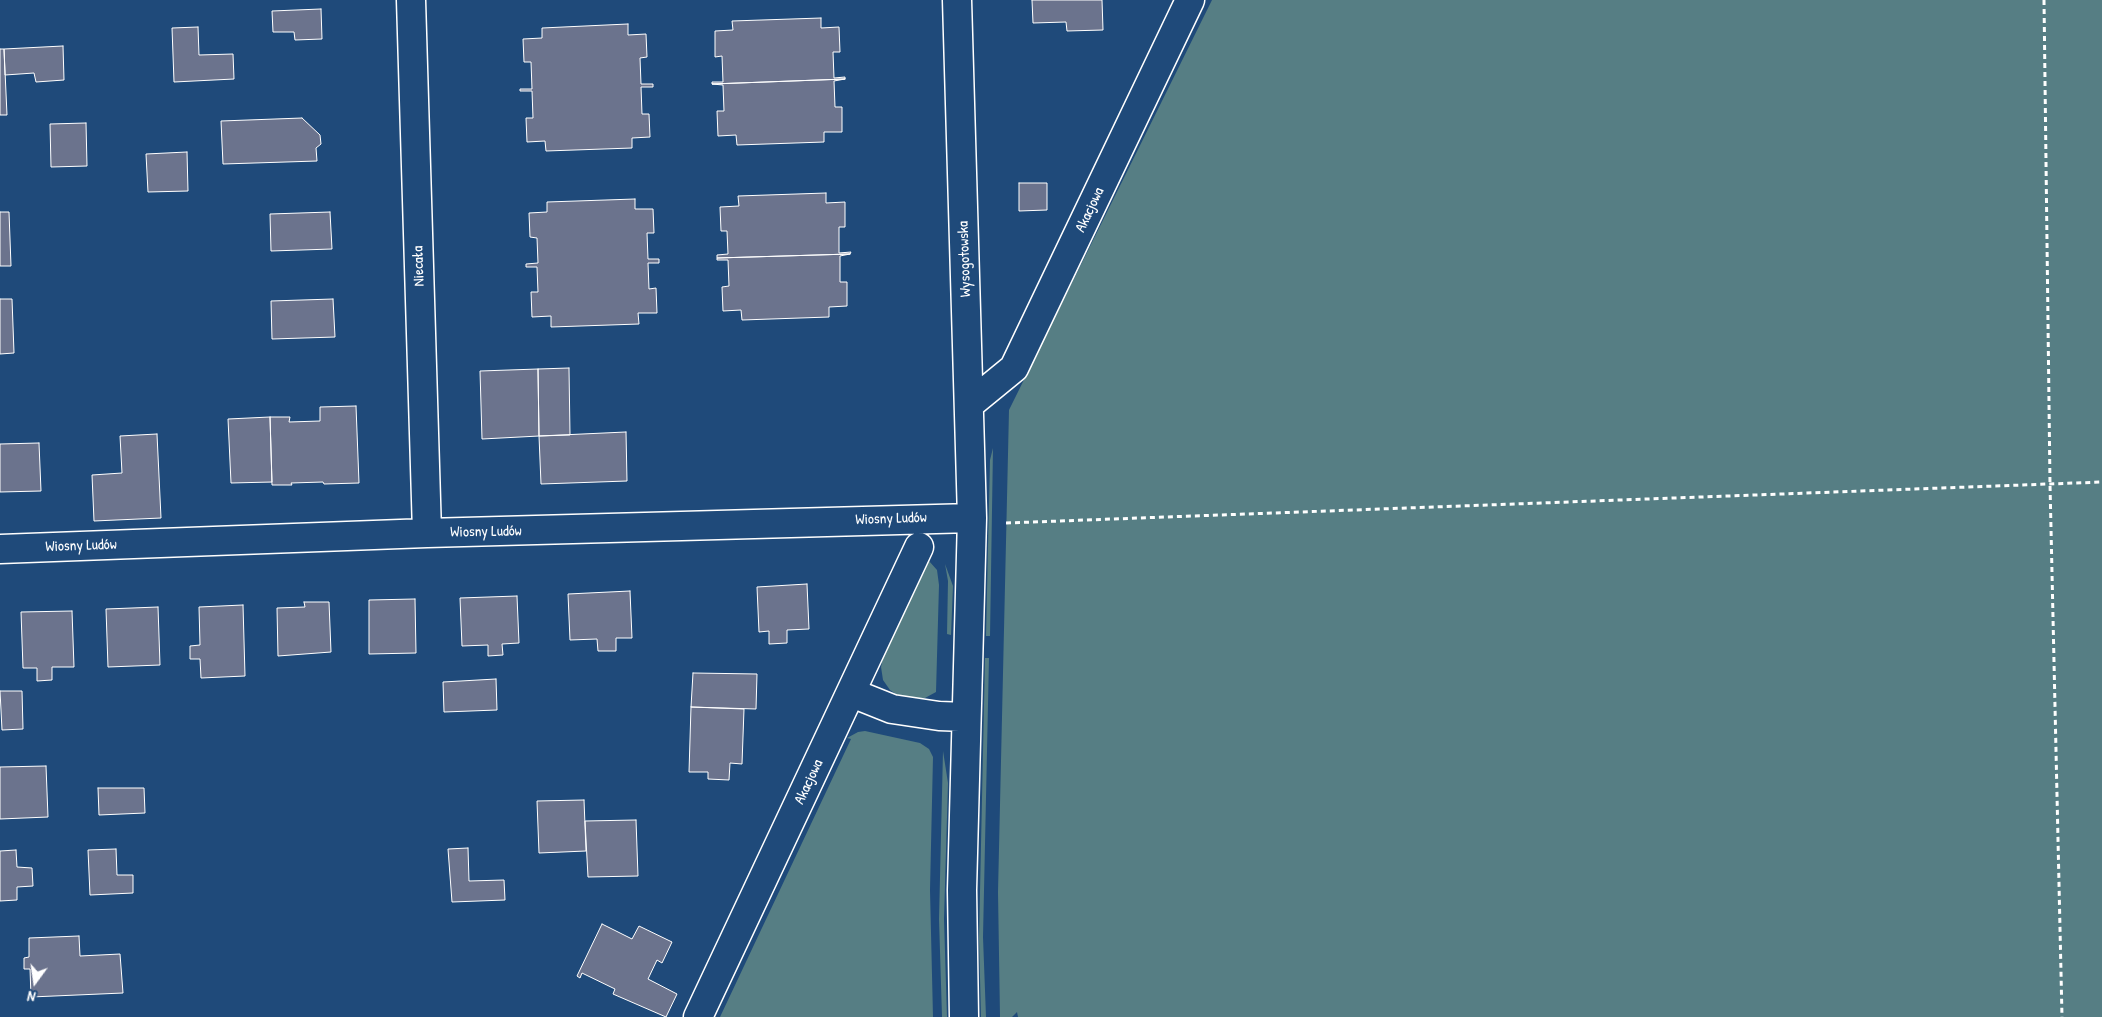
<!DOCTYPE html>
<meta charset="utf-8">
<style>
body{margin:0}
#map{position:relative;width:2102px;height:1017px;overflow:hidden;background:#1f4a7a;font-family:"Patrick Hand",sans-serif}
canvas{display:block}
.north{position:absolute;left:10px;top:957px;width:50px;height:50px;-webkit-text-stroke:4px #1f4a7a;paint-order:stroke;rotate:194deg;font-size:14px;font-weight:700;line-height:20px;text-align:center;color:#fff}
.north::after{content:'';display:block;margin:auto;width:18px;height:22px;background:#fff;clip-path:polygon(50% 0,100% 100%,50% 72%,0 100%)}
</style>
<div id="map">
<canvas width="2102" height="1017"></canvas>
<div class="north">N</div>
</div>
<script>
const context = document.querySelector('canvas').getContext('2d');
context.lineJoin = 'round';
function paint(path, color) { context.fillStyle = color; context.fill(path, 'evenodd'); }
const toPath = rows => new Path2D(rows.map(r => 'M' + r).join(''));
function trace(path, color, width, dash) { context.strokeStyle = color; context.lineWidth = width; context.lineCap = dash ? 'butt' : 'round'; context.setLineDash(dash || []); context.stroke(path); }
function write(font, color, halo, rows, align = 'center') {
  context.font = font + ' "Patrick Hand",sans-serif'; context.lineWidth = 4; context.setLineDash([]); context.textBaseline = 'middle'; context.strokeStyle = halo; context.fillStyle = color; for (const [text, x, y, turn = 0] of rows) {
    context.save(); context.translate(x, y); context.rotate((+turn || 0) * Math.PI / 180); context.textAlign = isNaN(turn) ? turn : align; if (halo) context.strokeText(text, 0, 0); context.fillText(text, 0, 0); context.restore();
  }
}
paint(toPath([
 [1212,0,2102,0,2102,1017,1018,1017,1017,1012,1012,1017,1000,1017,998,892,1009,410],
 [993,448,990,636,986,636,990,460],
 [929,561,937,570,939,585,936,692,925,698,915,699,899,696,890,690,883,680,881,667,884,653],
 [945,564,953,586,951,635,947,634,948,581],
 [985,658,989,658,983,937,986,1017,981,1017,979,938],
 [865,731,920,743,929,749,933,757,930,890,933,1017,720,1017,851,739,847,738,858,732],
 [943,751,948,783,944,919,947,1017,942,1017,939,919]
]), '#567e84');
const building = toPath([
 [1032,0,1102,0,1103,30,1067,31,1066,22,1033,23,1032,0],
 [321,9,322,39,295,40,294,32,273,32,272,11,321,9],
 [821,18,821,28,839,27,840,52,833,52,834,78,845,77,845,79,712,84,712,82,723,82,722,56,715,57,715,31,733,30,732,21,821,18],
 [628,24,628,35,646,34,647,57,640,58,641,84,653,84,653,87,641,87,642,114,649,114,650,137,632,138,632,148,546,151,545,141,527,142,526,118,533,118,532,91,520,91,520,89,532,89,531,62,524,62,523,39,542,38,542,28,628,24],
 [198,27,199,55,233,54,234,79,174,82,172,28,198,27],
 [63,46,64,80,36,82,34,73,5,75,4,49,63,46],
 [0,49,4,49,7,115,0,115,0,49],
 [845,79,834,81,835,107,842,107,842,132,824,132,824,142,737,145,736,135,718,136,717,111,724,111,723,85,712,84,845,79],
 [302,118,320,135,321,144,316,148,317,161,223,164,221,121,302,118],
 [86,123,87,166,51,167,50,124,86,123],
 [187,152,188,191,148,192,146,154,187,152],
 [1019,183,1047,183,1047,210,1019,211,1019,183],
 [826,193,826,203,845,202,845,227,839,227,839,253,851,252,850,254,717,258,717,255,728,254,727,231,721,231,720,207,739,206,738,196,826,193],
 [635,199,635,209,653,209,654,233,647,233,648,259,659,259,659,263,648,263,649,289,656,288,657,313,638,313,639,324,551,327,551,316,532,317,531,292,538,292,537,267,526,267,526,264,538,263,537,238,530,237,529,213,547,212,547,202,635,199],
 [0,212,9,212,11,266,0,266,0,212],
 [330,212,332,249,271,251,270,214,330,212],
 [850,254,840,256,840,282,847,282,847,306,829,307,829,317,742,320,741,310,723,311,722,287,729,286,728,260,717,260,717,258,850,254],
 [0,299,12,299,14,353,0,354,0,299],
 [333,299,335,337,272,339,271,301,333,299],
 [569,368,570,435,539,436,538,369,569,368],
 [538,369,539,436,482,439,480,371,538,369],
 [356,406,359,483,324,484,323,482,291,483,292,485,272,485,270,417,290,417,289,422,320,421,320,407,356,406],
 [270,417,272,482,231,483,228,419,270,417],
 [626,432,627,481,541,484,539,436,626,432],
 [157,434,161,518,94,521,92,475,122,473,120,436,157,434],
 [39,443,41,491,0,492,0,444,39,443],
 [807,584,809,629,787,630,787,643,769,644,769,631,759,632,757,587,807,584],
 [630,591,632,638,616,638,616,651,598,651,597,639,570,640,568,594,630,591],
 [517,596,519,643,502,644,503,655,488,656,488,645,462,646,460,598,517,596],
 [415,599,416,653,369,654,369,600,415,599],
 [304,602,329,602,331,652,278,656,277,608,305,607,304,602],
 [243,605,245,676,201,678,200,659,190,659,190,646,200,645,199,607,243,605],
 [158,607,160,665,108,667,106,609,158,607],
 [72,611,74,667,52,667,52,680,37,681,37,668,23,668,21,612,72,611],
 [693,673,757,674,756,709,691,707,693,673],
 [496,679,497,710,444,712,443,682,496,679],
 [0,691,22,691,23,729,2,730,0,691],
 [691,707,744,709,742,764,730,763,729,780,708,779,708,772,689,772,691,707],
 [46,766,48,817,0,819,0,767,46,766],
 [98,788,144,788,145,813,99,815,98,788],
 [584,800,586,851,539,853,537,801,584,800],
 [636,820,638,876,588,877,585,821,636,820],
 [468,848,469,881,504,880,505,900,452,902,448,849,468,848],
 [116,849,117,875,133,875,133,893,90,895,88,850,116,849],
 [16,850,17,867,32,868,33,886,17,887,17,900,0,901,0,851,16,850],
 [602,924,632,939,639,926,672,942,662,963,657,960,648,979,677,994,666,1017,613,994,615,989,582,973,580,978,577,976,602,924],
 [79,936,80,956,120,954,123,993,31,997,30,969,24,969,24,958,29,957,29,938,79,936]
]);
paint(building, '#6b738d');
trace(building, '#fff', 1);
const minor = toPath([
 [411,0,427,533],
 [957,0,972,518,962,890,964,1017],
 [970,404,1014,368,1190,0],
 [0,549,427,533,972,518],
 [852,693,892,709,939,716,966,717],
 [698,1017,919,547]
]);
trace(minor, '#fff', 31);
trace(toPath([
 [2044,0,2050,484,2062,1017],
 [1006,523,2102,482]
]), '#fff', 3, [5, 4]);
trace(minor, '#1f4a7a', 28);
write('15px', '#fff', '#1f4a7a', [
 ["Akacjowa",1090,210,-65],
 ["Wysogotowska",965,259,-92],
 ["Niecała",419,266,-92],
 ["Wiosny Ludów",891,519,-2],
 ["Wiosny Ludów",486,532,-1],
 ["Wiosny Ludów",81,546,-2],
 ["Akacjowa",809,782,-65]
]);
</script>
